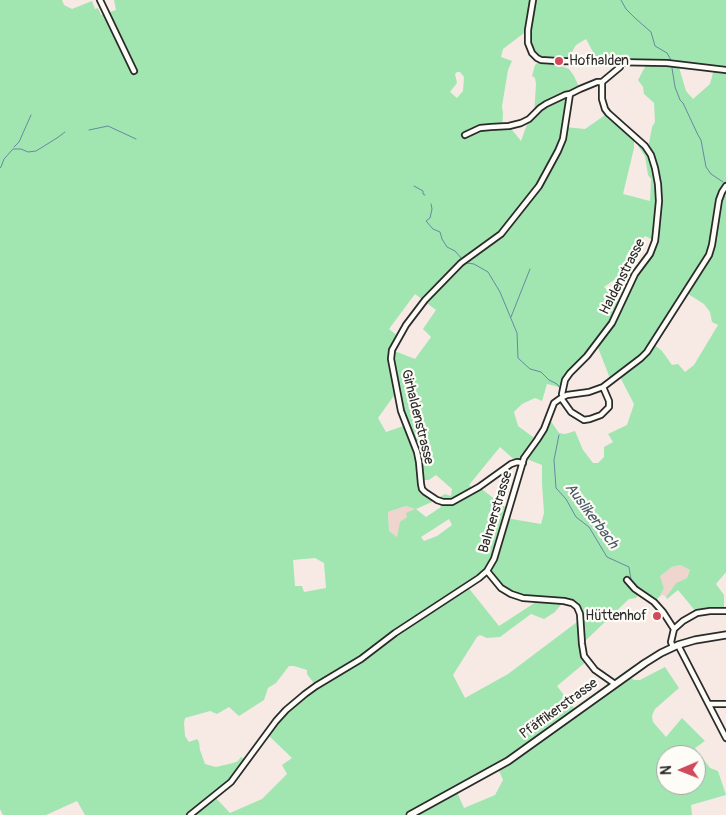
<!DOCTYPE html>
<meta charset="utf-8">
<style>
body{margin:0}
#map{position:relative;width:726px;height:815px;overflow:hidden;background:#f7eae5;font-family:Pangolin,sans-serif}
canvas{display:block}
.north{position:absolute;left:656px;top:745px;width:50px;height:50px;box-sizing:border-box;background:#fdfcf7;border:1px solid #a9a8a5;border-radius:50%;rotate:269deg;font-size:14px;font-weight:700;line-height:20px;text-align:center;color:#2b2b2b}
.north::after{content:'';display:block;margin:auto;width:18px;height:22px;background:#d1495b;clip-path:polygon(50% 0,100% 100%,50% 72%,0 100%)}
</style>
<div id="map">
<canvas width="726" height="815"></canvas>
<div class="north">N</div>
</div>
<script>
const context = document.querySelector('canvas').getContext('2d');
context.lineJoin = 'round';
function paint(path, color) { context.fillStyle = color; context.fill(path, 'evenodd'); }
const toPath = rows => new Path2D(rows.map(r => 'M' + r).join(''));
function trace(path, color, width, dash) { context.strokeStyle = color; context.lineWidth = width; context.lineCap = dash ? 'butt' : 'round'; context.setLineDash(dash || []); context.stroke(path); }
function write(font, color, halo, rows, align = 'center') {
  context.font = font + ' Pangolin,sans-serif'; context.lineWidth = 4.5; context.setLineDash([]); context.textBaseline = 'middle'; context.strokeStyle = halo; context.fillStyle = color; for (const [text, x, y, turn = 0] of rows) {
    context.save(); context.translate(x, y); context.rotate((+turn || 0) * Math.PI / 180); context.textAlign = isNaN(turn) ? turn : align; if (halo) context.strokeText(text, 0, 0); context.fillText(text, 0, 0); context.restore();
  }
}
paint(toPath([
 [406,506,416,509,407,517,397,537,389,531,388,512],
 [680,565,690,570,687,578,676,583,666,597,663,595,660,596,664,588,660,576,672,567]
]), '#f0d5cf');
paint(toPath([
 [0,0,62,0,64,5,72,9,92,1,95,9,98,8,101,15,116,10,114,0,726,0,726,572,716,584,724,595,724,611,697,613,678,590,667,599,666,597,676,583,687,578,690,570,680,565,672,567,660,576,664,588,660,596,654,602,640,593,636,598,629,599,582,644,587,661,557,686,574,708,634,665,637,668,628,676,634,680,640,680,665,667,679,688,655,709,653,713,652,717,653,722,666,737,682,718,705,741,695,748,710,768,718,771,726,795,691,805,692,815,85,815,77,801,46,815,3,815,0,809],
 [528,30,532,53,541,60,535,65,532,76,535,78,536,84,534,115,529,119,521,141,509,126,502,127,503,114,502,106,508,70,512,61,501,57,503,49],
 [586,39,593,52,579,62,647,63,638,80,643,87,644,94,654,103,655,122,652,127,648,149,640,142,638,146,645,156,648,175,651,179,650,201,623,194,634,148,634,139,608,113,585,129,565,127,570,94,580,89,574,76,569,69,561,66,557,62,566,62,576,45],
 [678,64,714,69,710,84,693,99,686,91],
 [457,72,460,72,464,77,463,91,457,98,450,92,457,83,455,74],
 [645,236,655,241,650,254,635,274,621,304,604,287,624,273,627,269,628,261,626,256,634,244,638,243],
 [685,292,704,304,710,312,712,322,718,325,694,365,685,372,678,364,672,365,662,351,652,343],
 [415,294,436,310,423,329,431,337,415,359,392,350,399,337,389,329],
 [597,345,611,381,619,375,634,404,627,425,608,434,613,442,604,447,604,457,598,463,593,463,583,450,575,431,565,434,559,433,548,417,537,440,518,426,514,412,522,404,535,398,542,401,547,384,563,388,570,373],
 [398,390,406,425,386,432,378,418],
 [500,447,517,462,523,463,524,458,542,465,542,483,544,513,541,524,506,518,509,508,505,507,479,487,474,490,469,485],
 [436,475,452,489,451,496,445,494,438,498,437,501,441,507,426,517,416,509,432,502,432,497,422,489,421,480,429,480],
 [406,506,415,509,406,513,407,517,400,522,397,537,389,531,388,512],
 [449,519,452,525,437,536,424,541,421,537],
 [315,558,324,563,326,588,304,592,302,586,295,586,293,560],
 [487,571,501,588,523,598,539,600,499,626,467,586],
 [564,601,577,607,581,619,508,674,465,698,453,675,477,637,480,635,487,638,500,637,531,614,544,619,555,612],
 [289,666,294,666,307,670,307,674,316,686,276,721,267,734,292,758,282,765,287,774,262,799,230,813,214,796,237,774,245,759,241,757,238,761,233,763,216,767,205,764,200,750,199,742,197,739,189,742,185,736,184,723,185,718,210,711,217,714,229,707,239,716,264,700,268,688,276,683],
 [666,755,696,755,696,785,666,785],
 [498,768,503,780,495,795,464,808,456,790]
]), '#a1e5b1');
trace(toPath([
 [621,0,626,9,635,18,651,32,655,46,667,53,671,60],
 [672,68,675,87,680,100,683,103,698,135,701,140,706,167,711,174,723,182],
 [89,130,108,126,136,139],
 [14,147,19,142,31,115],
 [0,168,1,167,4,159,13,149,21,149,28,152,36,151,57,138,65,132],
 [414,186,423,191,423,194,425,195],
 [431,204,432,209,430,218,426,221,433,229,440,232,442,239,447,247,455,251,462,259],
 [467,263,474,264,488,272,500,292,517,333,518,358,530,369,541,372,549,380,557,384,560,388,560,392],
 [511,317,530,269],
 [559,435,554,460,556,488,566,499,576,517,589,527,607,557,629,567,631,580,642,592]
]), '#668aa0', 1);
const minor = toPath([
 [100,0,134,71],
 [533,0,528,30,528,43,532,53,537,58,541,60,557,61,667,63,726,70],
 [465,135,480,128,491,127,509,126,521,123,529,119,540,108,546,104,565,95,570,94],
 [563,397,562,394,565,380,570,373,587,356,612,323,635,274,650,254,655,241,656,232,659,201,658,184,655,168,651,155,645,146,608,113,605,109,602,99,602,82],
 [561,398,571,412,584,420,590,419,601,415,609,407,609,401,603,387],
 [523,463,517,462,511,464,479,487,452,502,443,502,437,500,425,492,422,489,421,484,419,462,417,452,401,411,391,359,392,350,406,325,425,300,461,263,501,234,539,186,558,151,563,139,570,94,580,89,597,82,602,82,620,67,621,62],
 [487,571,501,588,511,594,523,598,564,601,572,603,577,607,580,614,582,644,584,656,595,670,615,684],
 [627,580,635,589,654,602,663,612,674,629,671,642,673,647],
 [674,629,683,621,697,613,710,611,726,611],
 [678,645,726,738],
 [709,704,726,704],
 [190,815,231,782,276,721,286,710,305,694,316,686,361,659,395,633,479,578,487,571,494,559,524,458,537,440,544,429,554,403,561,398,567,395,589,392,603,387,641,358,647,352,709,255,712,245,719,200,722,192,726,186]
]);
const major = toPath([
 [410,815,508,761,645,663,661,653,678,645,695,640,726,635]
]);
trace(minor, '#2b2b2b', 8);
trace(major, '#2b2b2b', 9);
trace(minor, '#fdfcf7', 4.5);
trace(major, '#fdfcf7', 5.5);
for (const [x, y, r, color] of [
 [559,61,5,"#d1495b"],
 [657,616,5,"#d1495b"]
]) { const dot = new Path2D(); dot.arc(x, y, r, 0, 2 * Math.PI); context.fillStyle = color; context.fill(dot); trace(dot, '#fdfcf7', 2); }
write('14px', '#2b2b2b', '#fdfcf7', [
 ["Hofhalden",569,61],
 ["Hüttenhof",647,616,"right"]
], 'left');
write('14px', '#2b2b2b', '#fdfcf7', [
 ["Haldenstrasse",623,277,-63],
 ["Girhaldenstrasse",417,417,76],
 ["Balmerstrasse",496,512,-73],
 ["Pfäffikerstrasse",559,709,-36]
]);
write('italic 15px', '#495b66', '#fdfcf7', [
 ["Auslikerbach",591,516,53]
]);
</script>
